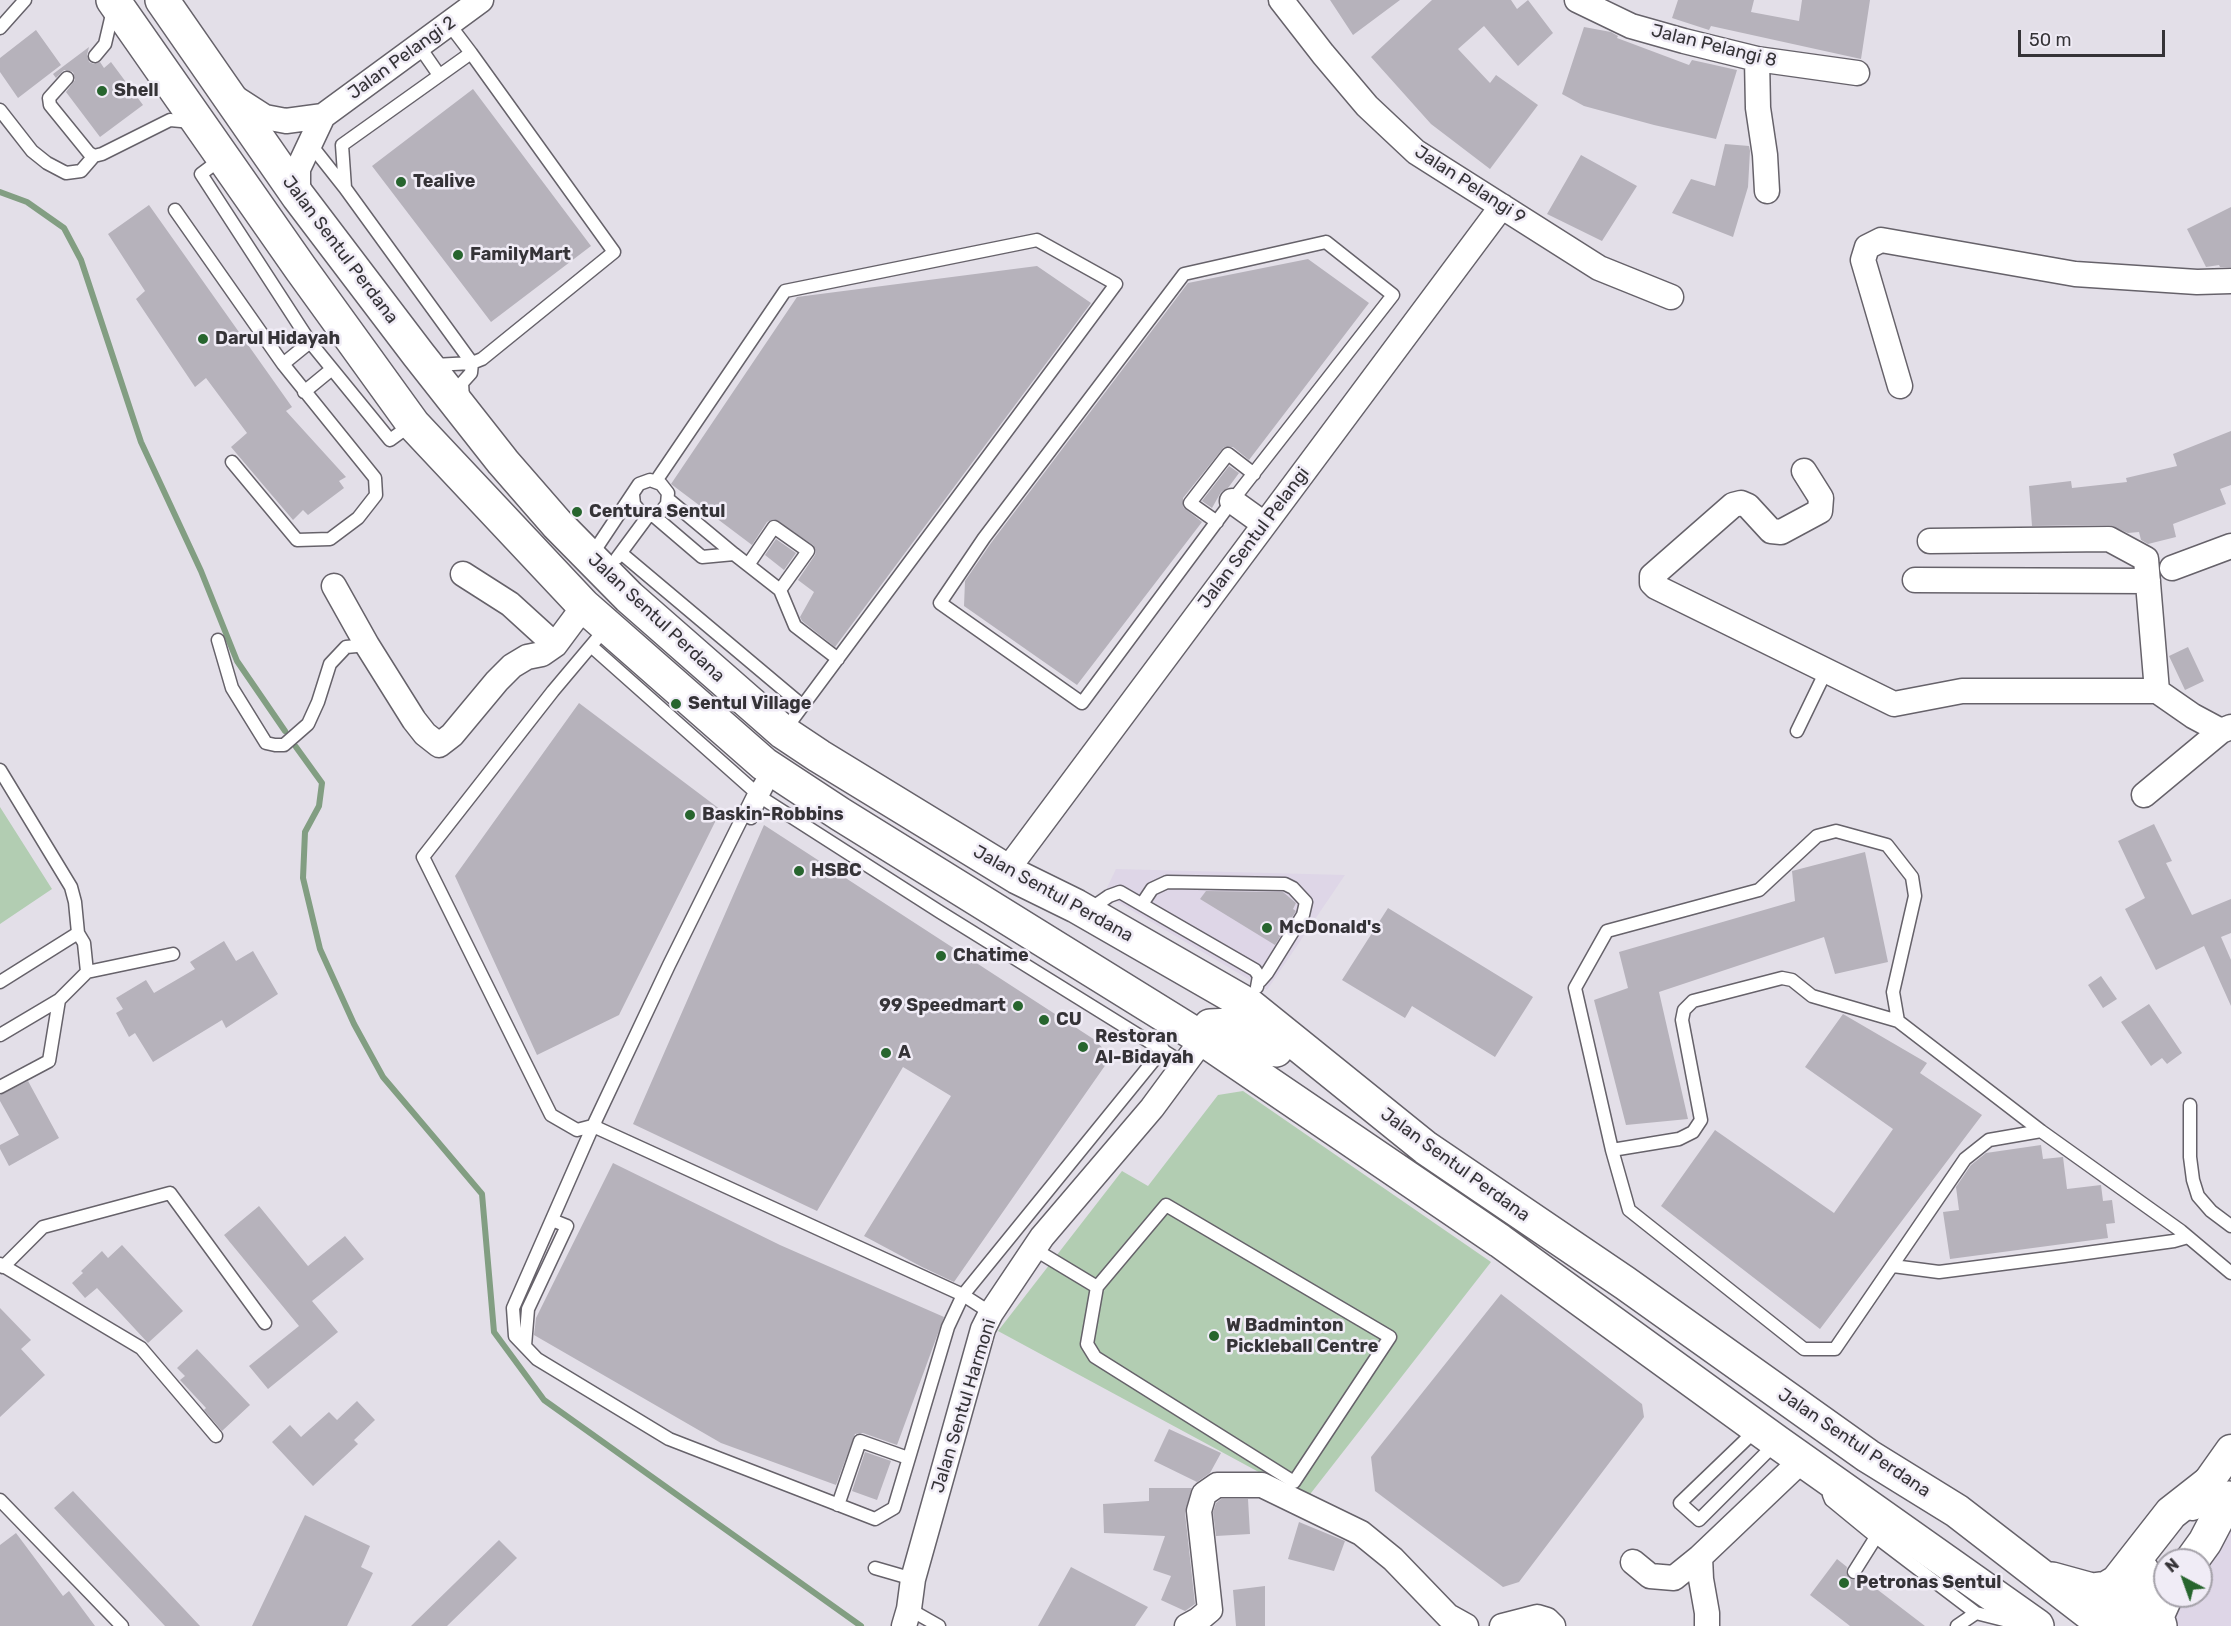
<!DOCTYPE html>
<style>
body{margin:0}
#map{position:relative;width:2231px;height:1626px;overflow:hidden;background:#e3dfe8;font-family:Rubik,sans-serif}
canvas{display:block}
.north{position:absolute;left:2153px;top:1548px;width:60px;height:60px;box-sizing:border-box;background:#f0ecf6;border:2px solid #a5a2aa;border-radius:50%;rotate:319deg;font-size:16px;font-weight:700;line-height:24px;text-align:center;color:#353337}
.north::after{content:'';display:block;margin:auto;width:21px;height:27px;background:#27652e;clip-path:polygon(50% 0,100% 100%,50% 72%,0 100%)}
.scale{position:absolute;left:2018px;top:30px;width:147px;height:27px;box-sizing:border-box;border:3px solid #353337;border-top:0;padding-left:8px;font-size:18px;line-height:21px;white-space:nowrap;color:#353337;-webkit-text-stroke:4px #f0ecf6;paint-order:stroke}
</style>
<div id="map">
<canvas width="2231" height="1626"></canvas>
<div class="north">N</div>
<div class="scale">50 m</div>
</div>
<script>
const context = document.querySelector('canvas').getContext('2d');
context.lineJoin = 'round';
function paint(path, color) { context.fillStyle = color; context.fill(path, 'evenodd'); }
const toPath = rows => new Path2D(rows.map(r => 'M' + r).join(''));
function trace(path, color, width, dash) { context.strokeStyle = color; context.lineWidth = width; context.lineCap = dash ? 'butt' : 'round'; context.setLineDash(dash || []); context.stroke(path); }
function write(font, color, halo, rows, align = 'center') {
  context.font = font + ' Rubik,sans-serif'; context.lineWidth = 5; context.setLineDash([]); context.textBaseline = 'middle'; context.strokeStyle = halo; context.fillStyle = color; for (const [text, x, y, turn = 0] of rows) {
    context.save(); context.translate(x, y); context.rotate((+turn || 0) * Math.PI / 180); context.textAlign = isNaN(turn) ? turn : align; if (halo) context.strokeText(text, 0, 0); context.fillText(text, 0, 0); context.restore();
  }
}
paint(toPath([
 [1116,869,1345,875,1267,990,1104,894],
 [2231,1525,2231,1626,2177,1626,2175,1624,2172,1605,2179,1596,2201,1596,2201,1566]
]), '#ded6e7');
paint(toPath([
 [0,807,52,889,0,924],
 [1243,1091,1491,1262,1304,1502,1268,1477,998,1331,1122,1171,1148,1186,1218,1095]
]), '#b2cdb2');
trace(toPath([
 [0,192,27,202,64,228,81,260,141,442,201,571,237,661,285,731],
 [296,747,322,783,319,806,305,832,303,878,320,949,354,1024,383,1077,482,1194,494,1332,544,1400,861,1626]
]), '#829e82', 6);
paint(toPath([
 [1330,0,1400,0,1353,35],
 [1432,0,1511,0,1517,9,1528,0,1553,33,1518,66,1484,26,1458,49,1490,83,1496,75,1538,105,1490,169,1431,124,1371,57],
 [1678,0,1754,0,1751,12,1799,21,1802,0,1870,0,1861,59,1711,26,1709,30,1672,18],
 [1584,27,1611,32,1618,36,1617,38,1689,65,1692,60,1737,70,1716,139,1654,125,1584,106,1562,94],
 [36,30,61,65,18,98,0,72,0,58],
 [89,47,87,55,89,62,94,64,100,62,104,68,111,62,143,105,100,137,66,92,75,80,73,72,64,70,56,78,53,74],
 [473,89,591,246,491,322,372,166],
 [1725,144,1749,146,1750,151,1748,187,1733,237,1672,213,1691,179,1715,186],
 [1581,155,1637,186,1602,241,1547,214],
 [149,205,292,407,286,411,346,477,339,481,344,488,308,515,303,510,293,520,231,447,247,433,206,378,195,387,136,299,145,291,108,234],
 [2231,207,2231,267,2220,267,2219,265,2206,267,2187,229],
 [1308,259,1369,303,1249,460,1233,447,1224,447,1183,498,1183,507,1202,522,1077,685,964,606,965,581,991,543,1188,283],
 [1037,266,1091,303,835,647,802,621,800,617,814,592,798,580,815,555,816,551,813,545,774,519,767,522,752,545,671,484,797,297],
 [2231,431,2231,485,2220,489,2226,504,2173,524,2176,537,2148,544,2141,540,2139,532,2128,533,2109,525,2032,526,2029,486,2071,481,2072,488,2127,482,2126,478,2177,466,2173,454],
 [1229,466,1239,473,1228,488,1221,492,1212,508,1202,501],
 [776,539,796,553,784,570,765,555],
 [2188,647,2204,681,2185,690,2169,656],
 [579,703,721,810,619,1015,537,1055,455,876],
 [2154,824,2172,861,2166,863,2192,915,2231,899,2231,933,2221,937,2231,960,2231,1006,2204,946,2156,970,2125,909,2145,898,2118,841],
 [764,825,1095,1040,1111,1057,954,1282,922,1267,864,1236,951,1096,903,1067,817,1211,633,1124],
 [1865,852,1888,962,1835,974,1824,937,1659,992,1688,1119,1626,1125,1594,1000,1628,988,1619,952,1795,901,1792,871],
 [1206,891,1283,892,1296,903,1293,909,1296,911,1275,945,1200,899],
 [1388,908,1533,997,1495,1057,1412,1006,1405,1018,1342,980],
 [224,941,236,961,253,951,278,994,226,1028,222,1020,153,1062,135,1033,129,1037,116,1013,123,1009,116,998,146,980,154,993,195,969,190,962],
 [2101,976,2117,999,2103,1008,2088,985],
 [2149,1004,2182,1053,2167,1064,2162,1058,2151,1066,2121,1022],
 [1843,1014,1927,1063,1920,1073,1982,1115,1820,1329,1661,1206,1715,1130,1834,1213,1893,1129,1805,1067],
 [28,1081,59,1138,9,1166,0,1149,0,1145,19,1135,0,1101,0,1095],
 [2041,1145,2043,1159,2063,1157,2067,1189,2101,1185,2103,1201,2112,1200,2115,1223,2106,1224,2108,1238,1950,1259,1943,1212,1959,1210,1956,1187,1971,1165,1986,1153],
 [613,1163,780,1245,944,1317,897,1445,863,1433,855,1434,836,1485,721,1443,534,1335,536,1318],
 [259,1206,308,1266,345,1236,364,1259,312,1301,338,1332,268,1389,249,1366,299,1326,224,1235],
 [122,1245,183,1311,148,1343,97,1288,85,1298,72,1283,83,1273,81,1271,102,1251,108,1258],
 [1501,1294,1642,1404,1644,1417,1519,1582,1503,1587,1375,1491,1371,1457],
 [0,1308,31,1340,21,1349,45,1375,0,1417],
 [197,1349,250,1405,222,1431,204,1410,206,1408,180,1380,185,1376,177,1368],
 [357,1401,375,1420,354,1440,358,1444,313,1486,272,1442,290,1425,301,1437,329,1412,337,1420],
 [1169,1429,1221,1453,1210,1473,1197,1482,1154,1461],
 [865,1452,891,1461,877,1500,852,1491],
 [1149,1488,1192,1488,1185,1513,1195,1604,1185,1611,1161,1600,1171,1576,1153,1570,1165,1536,1104,1533,1103,1504,1149,1501],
 [73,1491,200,1626,165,1626,54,1508],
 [1221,1499,1248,1499,1250,1534,1216,1536,1213,1512,1216,1503],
 [305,1515,370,1546,361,1567,373,1573,347,1626,252,1626],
 [1299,1522,1345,1541,1334,1571,1288,1559],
 [16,1533,63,1596,69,1591,95,1626,0,1626,0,1545],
 [499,1540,517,1558,447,1626,411,1626],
 [1837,1559,1847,1567,1846,1572,1849,1579,1854,1580,1861,1577,1925,1626,1850,1626,1810,1595],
 [1071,1567,1148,1607,1135,1626,1038,1626],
 [1265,1586,1265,1626,1236,1626,1233,1590]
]), '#b6b2bb');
const service = toPath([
 [449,24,471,53],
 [0,28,25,0],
 [419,46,439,75],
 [95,56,105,44,113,10],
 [67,78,49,98,50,105,89,153,94,156,102,154,170,120,192,122],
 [0,110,32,151,47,163,66,173,81,171,94,156],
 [311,145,345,188,472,363,471,373,462,383,463,399],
 [221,159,201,174,310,342,390,440,412,424],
 [345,188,342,145,471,53,614,252,482,359,472,363,434,365,431,363],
 [175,210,283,364,375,478,376,495,358,518,330,539,297,540,232,462],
 [1326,242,1393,295,1232,501,1082,703,940,603,984,538,1184,274,1326,242],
 [283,364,310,342],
 [304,392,332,369],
 [656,481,785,291,1037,240,1116,284,784,731],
 [668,499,734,554,780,590,795,626,838,659],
 [654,516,702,557,734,554],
 [1217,522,1190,503,1228,454,1254,474],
 [621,553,803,706],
 [591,556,639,484,650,480,661,484,668,493,667,504,660,513,654,516,643,515,634,504,633,495],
 [617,558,648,516],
 [748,565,774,527,808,551,780,590],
 [218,640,232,688,266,743,275,745,284,745,308,724,318,702,330,664,346,647,367,645],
 [591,646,762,798,940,912,1185,1064],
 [1797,731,1826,671],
 [769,769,755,792,669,965,593,1126,513,1308,515,1336,537,1359,669,1439,875,1519,894,1508,948,1327,963,1295,1163,1049],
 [0,770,71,887,75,902,78,933,84,943,87,972],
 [751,818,770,781],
 [1142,904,1152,889,1167,882,1285,884,1293,888,1306,902,1303,915,1267,973,1260,981],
 [1089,910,1109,896,1120,892,1255,970,1259,976,1257,987],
 [0,982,78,933],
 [0,1035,59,1000,87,972,173,954],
 [0,1087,49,1061,59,1000],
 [2190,1105,2190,1157,2193,1180,2198,1196,2211,1211,2231,1226],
 [596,1125,577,1130,551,1115,423,857,553,691,606,628],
 [593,1126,963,1295,991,1313],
 [2041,1131,1989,1140,1965,1159,1835,1349,1804,1349,1629,1210,1612,1150,1575,988,1607,931,1759,890,1817,836,1836,831,1887,845,1912,877,1915,896,1893,992,1898,1021,2041,1131,2181,1231,2231,1273],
 [1612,1150,1679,1139,1693,1132,1701,1120,1682,1020,1684,1010,1693,1001,1782,978,1792,980,1812,996,1898,1021],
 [1166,1205,1390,1337,1294,1482,1095,1357,1087,1344,1097,1287,1166,1205],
 [1034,1249,1097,1287],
 [0,1264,141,1348,216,1436],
 [1893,1266,1939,1272,2064,1256,2174,1241,2188,1237],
 [3,1267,43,1227,170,1193,265,1323],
 [525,1346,528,1309,567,1226,552,1220],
 [1757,1429,1680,1503,1699,1520,1776,1443],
 [1829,1495,1831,1500,1876,1537,1976,1613,2012,1622],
 [0,1500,122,1626],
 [838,1505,860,1441,908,1458],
 [875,1568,913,1579],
 [1854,1572,1876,1537],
 [909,1609,939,1626],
 [1957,1626,1976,1613]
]);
const minor = toPath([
 [1281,0,1323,54,1367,106,1416,152,1599,268,1671,297],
 [1577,0,1631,26,1684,41,1757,59,1857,73],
 [1757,59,1758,108,1765,155,1767,191],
 [234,97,265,117,286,121,323,116,481,0],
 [298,196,298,169,323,116],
 [1900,386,1863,260,1867,247,1881,240,2075,274,2197,282,2231,281],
 [1804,471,1821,498,1820,511,1781,532,1771,531,1748,506,1741,503,1733,505,1652,576,1652,583,1656,587,1894,704,1962,691,2157,691],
 [1232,501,1264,524],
 [1930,541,2109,539,2146,559,2157,691,2193,716,2221,731],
 [2172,568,2231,546],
 [463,574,510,604,555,645],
 [1915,580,2148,581],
 [334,586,367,645,414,720,425,734,439,745,452,735,497,681,512,666,527,657,542,654,555,645,584,606],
 [2144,795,2221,731,2231,727],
 [1007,870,1502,206],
 [1633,1562,1650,1576,1674,1578,1700,1557],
 [904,1626,909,1609,913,1579,983,1329,991,1313,1042,1237,1152,1108,1203,1039],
 [1187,1626,1198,1620,1210,1610,1199,1511,1204,1494,1217,1485,1262,1485,1361,1533,1393,1559,1448,1616,1466,1626],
 [1502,1626,1537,1617,1547,1620,1553,1626],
 [1707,1626,1707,1613,1701,1579,1700,1557,1802,1460]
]);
const tertiary = toPath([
 [2192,1505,2231,1450],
 [2099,1626,2143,1569],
 [2130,1626,2165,1580]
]);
const primary = toPath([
 [113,0,301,269,413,424,584,606,764,764,840,814,1203,1039,1500,1241,1777,1442,2037,1626],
 [162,0,298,196,418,354,503,462,557,524,629,597,783,732,819,756,1017,877,1076,906,1250,1006,1426,1148,1625,1283,1868,1456,1957,1511,2106,1626],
 [1210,1026,1231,1025,1245,1028,1276,1050],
 [2192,1560,2205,1542,2228,1498],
 [2052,1579,2092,1590,2107,1588,2117,1582,2171,1513,2208,1484],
 [2160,1626,2157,1616,2166,1596]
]);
trace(service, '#66626a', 15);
trace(minor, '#66626a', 27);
trace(tertiary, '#66626a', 33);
trace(primary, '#66626a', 36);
trace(service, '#fff', 12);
trace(minor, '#fff', 24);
trace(tertiary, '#fff', 30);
trace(primary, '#fff', 33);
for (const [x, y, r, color] of [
 [102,91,6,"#27652e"],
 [401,182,6,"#27652e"],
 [458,255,6,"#27652e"],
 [203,339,6,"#27652e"],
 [577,512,6,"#27652e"],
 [676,704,6,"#27652e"],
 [690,815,6,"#27652e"],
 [799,871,6,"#27652e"],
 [1267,928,6,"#27652e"],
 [941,956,6,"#27652e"],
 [1018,1006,6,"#27652e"],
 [1044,1020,6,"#27652e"],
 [1083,1047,6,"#27652e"],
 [886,1053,6,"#27652e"],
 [1214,1336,6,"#27652e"],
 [1844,1583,6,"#27652e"]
]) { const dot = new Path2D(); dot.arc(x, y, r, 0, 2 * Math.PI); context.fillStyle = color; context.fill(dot); trace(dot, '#f0ecf6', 2); }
write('18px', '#353337', '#f0ecf6', [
 ["Jalan Pelangi 8",1714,46,14],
 ["Jalan Pelangi 2",402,58,-36],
 ["Jalan Pelangi 9",1470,185,33],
 ["Jalan Sentul Perdana",340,250,53],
 ["Jalan Sentul Pelangi",1254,538,-53],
 ["Jalan Sentul Perdana",656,618,43],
 ["Jalan Sentul Perdana",1053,894,29],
 ["Jalan Sentul Perdana",1455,1165,36],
 ["Jalan Sentul Harmoni",964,1406,-73],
 ["Jalan Sentul Perdana",1854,1443,34]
]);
write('bold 18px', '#353337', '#f0ecf6', [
 ["Shell",114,91],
 ["Tealive",413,182],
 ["FamilyMart",470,255],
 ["Darul Hidayah",215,339],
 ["Centura Sentul",589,512],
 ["Sentul Village",688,704],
 ["Baskin-Robbins",702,815],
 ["HSBC",811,871],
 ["McDonald's",1279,928],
 ["Chatime",953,956],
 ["99 Speedmart",1006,1006,"right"],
 ["CU",1056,1020],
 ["Restoran",1095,1037],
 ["Al-Bidayah",1095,1058],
 ["A",898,1053],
 ["W Badminton",1226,1326],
 ["Pickleball Centre",1226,1347],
 ["Petronas Sentul",1856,1583]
], 'left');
</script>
